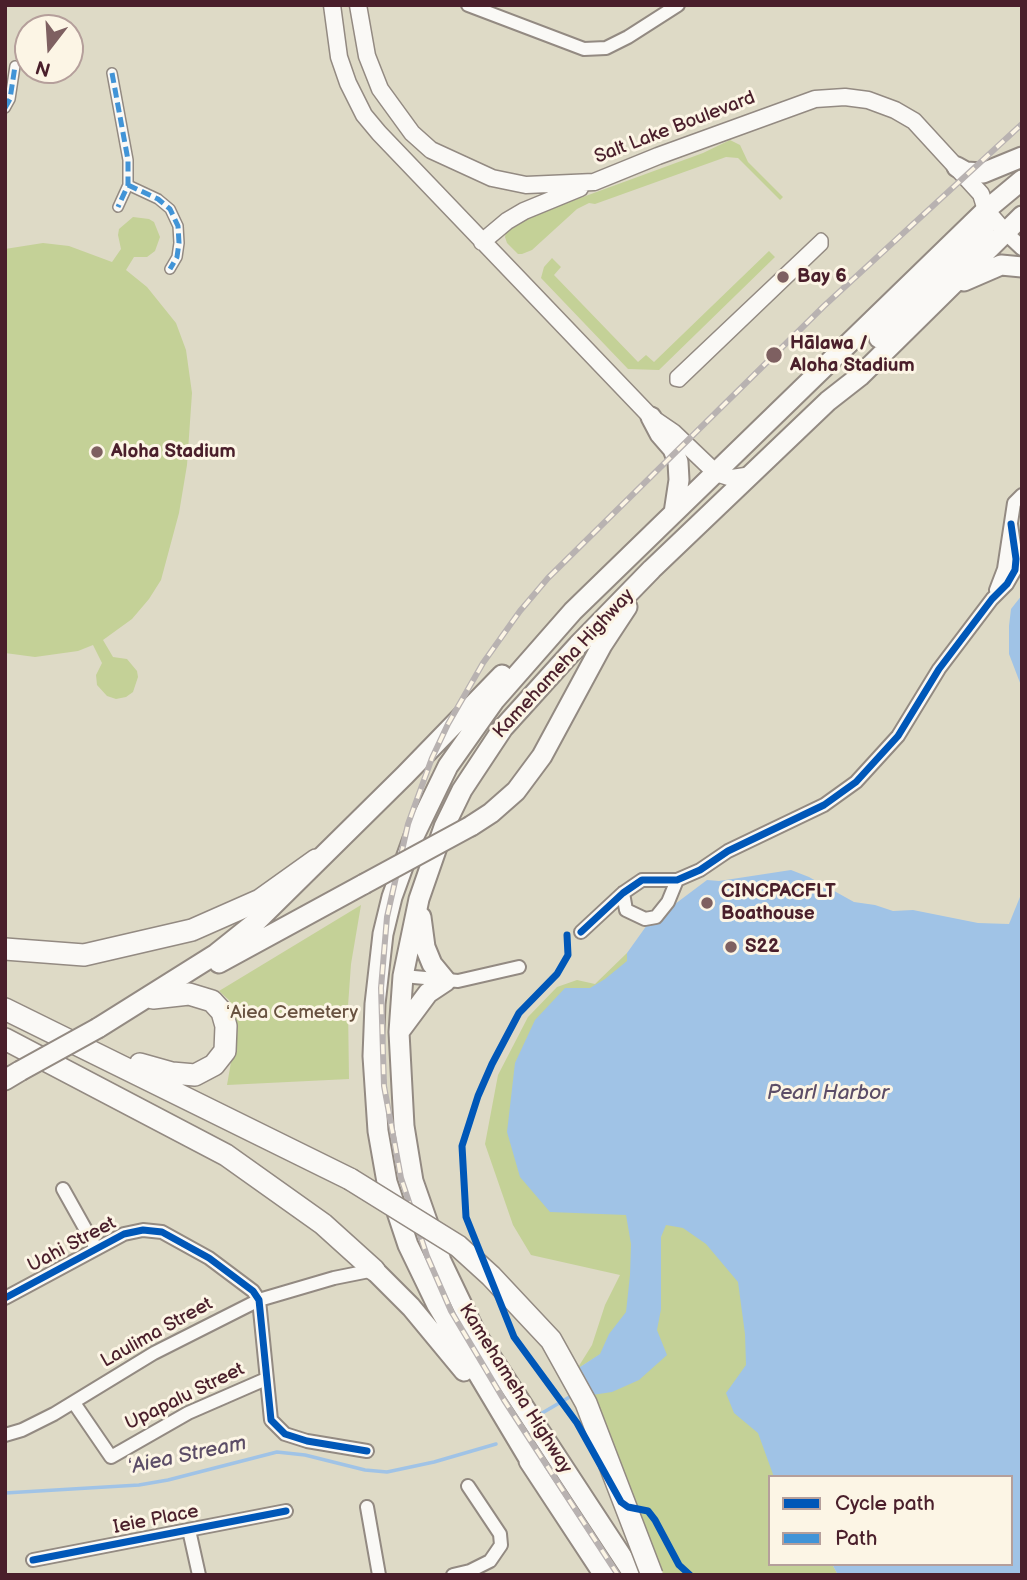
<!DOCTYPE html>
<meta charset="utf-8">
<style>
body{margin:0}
#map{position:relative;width:1027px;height:1580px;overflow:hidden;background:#dedac6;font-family:"Balsamiq Sans",sans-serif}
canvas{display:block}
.frame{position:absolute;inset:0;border:7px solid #4a1f2b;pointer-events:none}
.legend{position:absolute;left:768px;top:1475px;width:245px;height:91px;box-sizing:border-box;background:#fcf5e5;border:2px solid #b59f9b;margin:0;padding:9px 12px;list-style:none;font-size:21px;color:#4a1f2b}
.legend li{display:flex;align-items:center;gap:14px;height:35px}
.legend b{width:35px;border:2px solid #b59f9b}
.north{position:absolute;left:14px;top:14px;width:70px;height:70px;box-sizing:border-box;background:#fcf5e5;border:2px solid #b59f9b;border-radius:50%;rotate:197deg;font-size:19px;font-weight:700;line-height:28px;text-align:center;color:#4a1f2b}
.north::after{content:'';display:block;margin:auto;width:24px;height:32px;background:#7e6061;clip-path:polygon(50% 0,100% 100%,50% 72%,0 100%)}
</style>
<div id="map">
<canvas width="1027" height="1580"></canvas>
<div class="frame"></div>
<ul class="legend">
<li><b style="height:9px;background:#0057b8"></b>Cycle path</li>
<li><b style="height:9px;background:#4194d7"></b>Path</li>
</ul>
<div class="north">N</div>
</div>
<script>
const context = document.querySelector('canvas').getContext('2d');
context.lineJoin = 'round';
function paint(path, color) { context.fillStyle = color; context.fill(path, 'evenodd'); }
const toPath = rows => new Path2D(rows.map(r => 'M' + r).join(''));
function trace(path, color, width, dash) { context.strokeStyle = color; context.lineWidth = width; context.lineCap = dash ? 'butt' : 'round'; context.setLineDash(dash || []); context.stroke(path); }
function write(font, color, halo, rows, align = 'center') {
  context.font = font + ' "Balsamiq Sans",sans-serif'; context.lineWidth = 6; context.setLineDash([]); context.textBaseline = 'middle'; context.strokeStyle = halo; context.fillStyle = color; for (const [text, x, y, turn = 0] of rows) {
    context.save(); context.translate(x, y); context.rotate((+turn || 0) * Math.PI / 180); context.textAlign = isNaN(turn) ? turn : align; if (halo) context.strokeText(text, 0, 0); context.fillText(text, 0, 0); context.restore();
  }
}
paint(toPath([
 [730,140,740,145,748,162,783,197,780,200,738,158,726,157,595,204,589,203,577,209,532,250,522,254,518,254,507,243,505,237,507,227,512,223,703,153],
 [133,217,149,219,154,222,160,237,155,251,147,257,134,257,126,270,147,287,176,323,186,350,192,393,187,465,179,513,161,580,149,599,132,619,103,640,113,657,127,659,137,671,138,677,133,692,126,697,116,699,107,696,97,685,96,675,102,663,93,645,78,651,35,657,5,653,5,249,43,243,69,246,112,262,121,249,118,235,119,229],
 [769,251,775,257,659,370,628,369,541,278,544,267,552,258,561,267,554,275,638,362,646,355,654,362],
 [361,905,351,964,348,1006,349,1079,227,1085,237,1028,235,1010,229,1000,219,991],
 [636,952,625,1196,637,1233,625,1339,577,1369,592,1345,605,1305,620,1275,531,1255,513,1225,485,1144,498,1075,528,1017,557,987,577,980,595,984,627,953],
 [665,1207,740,1272,779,1450,780,1477,770,1477,770,1564,832,1564,838,1575,664,1575,583,1374,624,1378,661,1237]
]), '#c4d197');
paint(toPath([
 [1022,595,1022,688,1009,654,1009,626,1011,609],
 [791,870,809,877,854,902,875,905,893,911,913,910,978,923,1009,924,1022,892,1022,1575,838,1575,832,1564,1011,1564,1011,1477,774,1477,758,1433,734,1413,726,1393,746,1365,745,1334,738,1282,706,1244,683,1228,666,1225,661,1237,661,1309,657,1330,667,1355,639,1380,612,1392,592,1395,577,1369,600,1354,609,1334,626,1312,630,1275,631,1244,626,1215,550,1212,520,1177,507,1132,515,1063,535,1020,565,988,590,988,605,979,627,961,627,953,647,925,707,880,719,881]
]), '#a0c3e6');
trace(toPath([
 [537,1416,573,1395],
 [5,1493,139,1485,168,1480,277,1452,305,1455,365,1470,387,1472,434,1462,496,1444]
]), '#a0c3e6', 3.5);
const pedestrian = toPath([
 [112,73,128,160,128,185,118,207],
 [5,108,10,99,15,66],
 [128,185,158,199,170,209,178,226,179,243,177,257,170,269],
 [821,238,823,240,823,245,680,382,675,381,675,376,821,238]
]);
const minor = toPath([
 [468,5,584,49,606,48,628,37,678,5],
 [996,590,1004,569,1014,503,1022,495],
 [623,893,626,910,645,919,656,917,668,902,677,880],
 [581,932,623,893,642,880,677,880,700,870,728,851,824,805,856,782,898,736,939,669,992,599,1007,584,1015,570,1016,559,1011,524],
 [403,976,458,981,519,967],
 [63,1189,96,1248],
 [5,1298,124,1234,143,1230,162,1232,209,1258,253,1291,259,1300,271,1420,285,1434,307,1441,367,1451],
 [74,1403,111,1457,188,1413,266,1379],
 [5,1435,22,1430,54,1414,154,1353,259,1300,334,1278,374,1270],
 [367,1507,379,1575],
 [189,1530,199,1575],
 [33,1560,286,1511],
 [453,1575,470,1571,490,1561,501,1545,500,1534,468,1486]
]);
const tertiary = toPath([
 [1005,232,1022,248]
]);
const secondary = toPath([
 [332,5,339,57,348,83,364,115,379,133,651,417,673,432,716,473,732,478,752,475],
 [358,5,367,56,380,89,412,133,431,150,492,178,526,185,594,182,658,156,815,99,845,97,868,100,895,110,914,121,981,194,986,210,1005,232],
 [482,242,507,221,524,211,580,188]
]);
const primary = toPath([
 [957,167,966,172,983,173,1022,157],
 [964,281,1001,265,1022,267],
 [879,338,974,243,984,229,987,212],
 [651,417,660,434,673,449,678,462,679,480,674,513],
 [471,826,491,813,516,791,542,756,602,645,627,607],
 [219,963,364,884],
 [98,1028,216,954,256,922,405,775,502,675],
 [399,1032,428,993,446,981,432,964,425,947,421,917],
 [5,1080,20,1071],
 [374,1270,411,1307,464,1371],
 [529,1461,604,1575],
 [535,1469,437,1305,408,1245,387,1182,378,1131,373,1056,375,1004,383,934,392,897,414,836,448,766,494,701,573,611,986,210,1022,180],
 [634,1575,476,1334,441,1261,413,1181,404,1126,399,1032,403,976,419,899,444,827,462,790,503,728,578,645,652,569,828,401,860,376,1022,216]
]);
const motorway = toPath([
 [5,949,84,955,192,930,260,900,316,860],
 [5,1009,350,1179],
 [5,1039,226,1155,323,1224,374,1270],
 [140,1064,172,1073,195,1075,214,1065,225,1051,226,1026,222,1012,212,1001,189,994,153,998]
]);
trace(pedestrian, '#938a82', 12);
trace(minor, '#938a82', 16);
trace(tertiary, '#938a82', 18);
trace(secondary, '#938a82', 19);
trace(primary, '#938a82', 23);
trace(motorway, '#938a82', 24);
trace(pedestrian, '#faf9f6', 9);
trace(minor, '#faf9f6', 12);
trace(tertiary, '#faf9f6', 14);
trace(secondary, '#faf9f6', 16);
trace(primary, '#faf9f6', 19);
trace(motorway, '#faf9f6', 21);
const rail = toPath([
 [618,1575,504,1400,451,1311,427,1256,401,1178,384,1086,381,988,387,917,408,824,432,758,448,724,483,663,520,611,548,578,824,306,1022,124]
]);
trace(rail, '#b8b2b1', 6);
trace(rail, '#fcf5e5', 3.5, [10]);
const primaryBridge = toPath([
 [364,884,471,826],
 [20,1071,98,1028]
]);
const motorwayBridge = toPath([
 [350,1179,458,1246,491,1276,551,1340,586,1403,652,1575]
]);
trace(primaryBridge, '#938a82', 23, []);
trace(motorwayBridge, '#938a82', 24, []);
trace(primaryBridge, '#faf9f6', 19);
trace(motorwayBridge, '#faf9f6', 21);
trace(toPath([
 [112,73,128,160,128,185,118,207],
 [5,108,10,99,15,66],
 [128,185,158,199,170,209,178,226,179,243,177,257,170,269]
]), '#4194d7', 5, [10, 5]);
trace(toPath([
 [581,932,623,893,642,880,677,880,700,870,728,851,824,805,856,782,898,736,939,669,992,599,1007,584,1015,570,1016,559,1011,524],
 [567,935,568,955,557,974,519,1013,492,1064,478,1096,462,1146,466,1217,514,1337,577,1423,621,1502,628,1507,648,1511,655,1520,679,1565,690,1575],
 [5,1298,124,1234,143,1230,162,1232,209,1258,253,1291,259,1300,271,1420,285,1434,307,1441,367,1451],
 [33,1560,286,1511]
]), '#0057b8', 7);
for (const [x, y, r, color] of [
 [783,277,7,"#7e6061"],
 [774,355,9,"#7e6061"],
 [97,452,7,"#7e6061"],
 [707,903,7,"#7e6061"],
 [731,947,7,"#7e6061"]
]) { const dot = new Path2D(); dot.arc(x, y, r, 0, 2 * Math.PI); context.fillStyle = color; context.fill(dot); trace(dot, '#fcf5e5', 2.5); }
write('19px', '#4a1f2b', '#fcf5e5', [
 ["Salt Lake Boulevard",675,128,-21],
 ["Kamehameha Highway",564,664,-47],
 ["Uahi Street",72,1245,-28],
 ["Laulima Street",157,1333,-29],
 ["Kamehameha Highway",515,1389,58],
 ["Upapalu Street",185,1397,-26],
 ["Ieie Place",156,1520,-11]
]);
write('bold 19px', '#4a1f2b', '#fcf5e5', [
 ["Bay 6",797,277],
 ["Hālawa /",790,344],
 ["Aloha Stadium",790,366],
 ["Aloha Stadium",111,452],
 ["CINCPACFLT",721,892],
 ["Boathouse",721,914],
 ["S22",745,947]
], 'left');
write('19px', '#685240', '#fcf5e5', [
 ["ʻAiea Cemetery",292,1013]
]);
write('italic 21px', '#5c4d67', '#fcf5e5', [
 ["Pearl Harbor",828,1094],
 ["ʻAiea Stream",187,1456,-12]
]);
</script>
